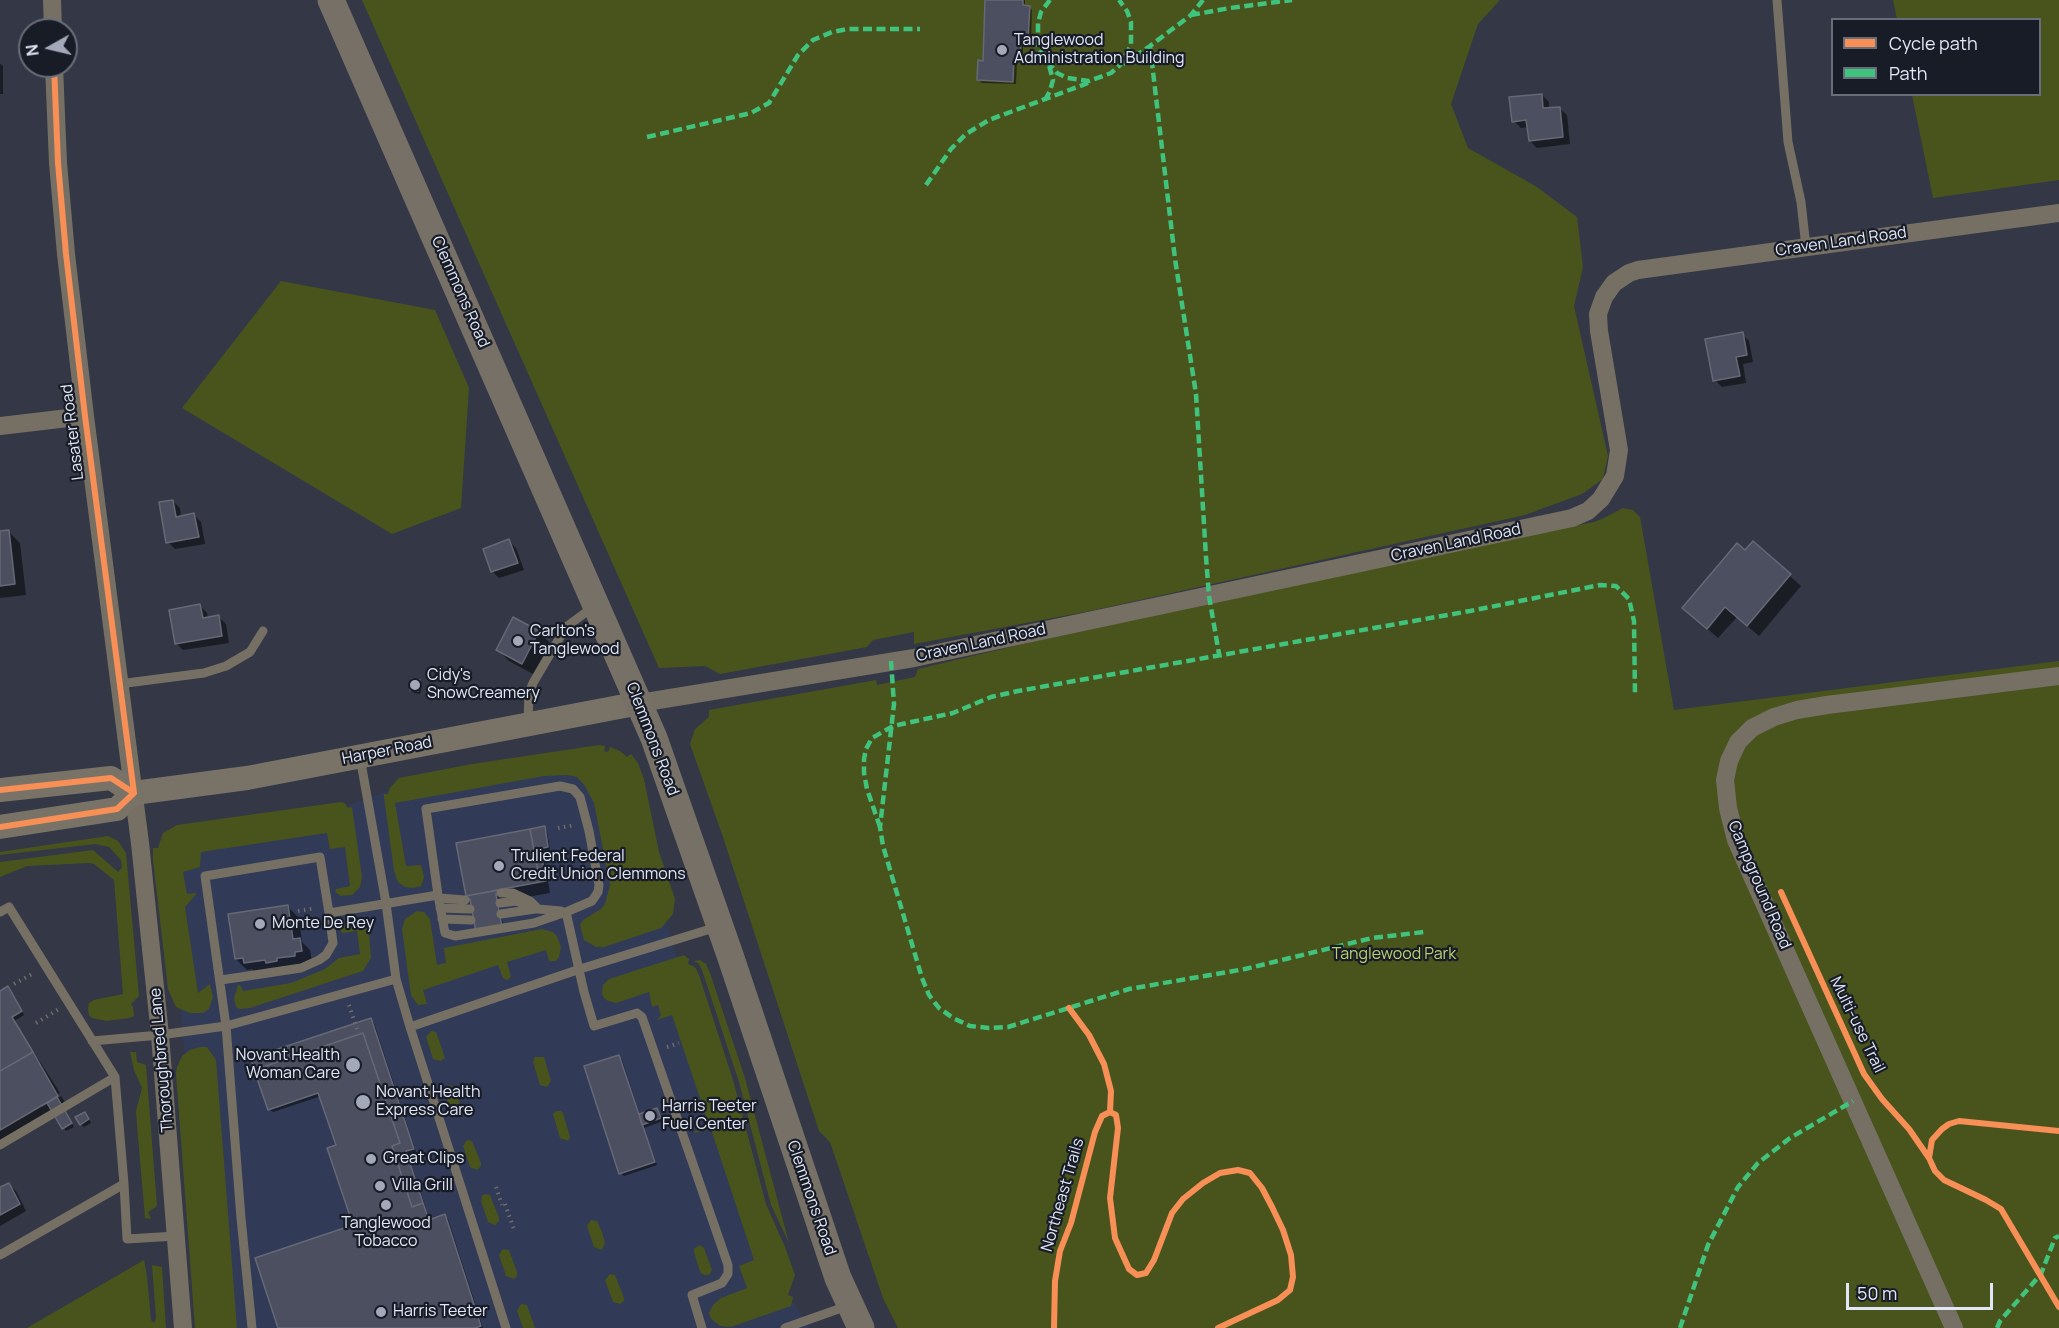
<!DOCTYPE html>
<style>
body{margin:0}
#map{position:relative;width:2059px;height:1328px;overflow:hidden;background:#343745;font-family:Manrope,sans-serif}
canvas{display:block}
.legend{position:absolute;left:1831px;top:18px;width:210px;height:78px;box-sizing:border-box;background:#181c27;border:2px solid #686d7a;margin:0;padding:8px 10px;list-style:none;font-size:18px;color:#e1e7f7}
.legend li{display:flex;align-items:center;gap:12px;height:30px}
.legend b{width:30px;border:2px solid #686d7a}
.north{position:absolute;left:18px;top:18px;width:60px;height:60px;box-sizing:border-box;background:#181c27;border:2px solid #686d7a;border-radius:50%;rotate:262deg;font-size:16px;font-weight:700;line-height:24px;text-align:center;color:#e1e7f7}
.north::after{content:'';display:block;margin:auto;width:21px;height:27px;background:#a4a9b9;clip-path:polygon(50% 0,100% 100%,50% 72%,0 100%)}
.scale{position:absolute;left:1846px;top:1283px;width:147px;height:27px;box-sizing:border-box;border:3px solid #e1e7f7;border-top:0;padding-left:8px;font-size:18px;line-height:21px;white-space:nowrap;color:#e1e7f7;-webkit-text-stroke:4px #181c27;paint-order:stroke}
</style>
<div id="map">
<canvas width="2059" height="1328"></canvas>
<ul class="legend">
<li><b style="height:8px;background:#f78f57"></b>Cycle path</li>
<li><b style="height:8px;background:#40c37c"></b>Path</li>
</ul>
<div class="north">N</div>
<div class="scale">50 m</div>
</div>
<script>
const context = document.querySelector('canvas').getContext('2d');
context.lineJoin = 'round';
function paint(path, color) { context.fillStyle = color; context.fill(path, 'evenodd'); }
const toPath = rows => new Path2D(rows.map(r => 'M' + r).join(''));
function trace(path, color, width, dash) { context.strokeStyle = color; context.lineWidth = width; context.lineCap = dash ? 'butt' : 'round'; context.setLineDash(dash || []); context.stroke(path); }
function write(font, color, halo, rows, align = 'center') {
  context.font = font + ' Manrope,sans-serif'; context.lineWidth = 4.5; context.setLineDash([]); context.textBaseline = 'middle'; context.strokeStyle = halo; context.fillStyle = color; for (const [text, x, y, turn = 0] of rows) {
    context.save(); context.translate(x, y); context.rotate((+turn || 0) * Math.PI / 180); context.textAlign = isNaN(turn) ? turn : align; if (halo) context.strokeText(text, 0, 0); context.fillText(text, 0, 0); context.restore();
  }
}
paint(toPath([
 [617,767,780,1281,810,1328,209,1328,165,840,336,810,408,783]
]), '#313a56');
paint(toPath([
 [362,0,1500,0,1478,24,1451,104,1468,148,1537,187,1577,217,1583,267,1574,306,1608,456,1603,479,1582,494,1525,515,1090,611,914,644,914,632,873,640,867,647,720,674,705,666,659,668],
 [1893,0,2059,0,2059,180,1933,198,1912,95,2040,94,2040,20,1897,19],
 [281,281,435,310,469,388,461,508,392,534,182,408],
 [1623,508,1633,510,1640,517,1674,710,2059,661,2059,1328,898,1328,883,1298,830,1142,819,1131,723,837,690,744,695,729,709,717,709,710,876,680,877,685,915,677,918,669,1057,636,1481,544,1594,522,1602,519],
 [599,745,605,746,604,751,608,752,610,747,620,751,627,757,631,754,638,763,644,779,659,852,675,899,673,914,661,928,604,947,596,947,584,940,580,925,583,920,601,909,605,904,610,885,594,803,585,786,577,777,567,775,544,776,395,803,406,866,421,865,424,877,421,886,413,888,405,887,398,882,394,871,384,797,384,794,388,794,390,788,399,778,472,764],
 [341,802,346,804,347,808,352,807,362,877,360,887,352,895,341,896,335,892,336,889,350,886,345,847,330,849,327,833,201,852,200,867,183,872,187,894,197,893,185,907,198,993,210,984,213,997,209,1009,203,1013,190,1013,176,1007,168,989,153,860,153,848,158,848,163,833,177,825],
 [108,836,118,841,126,853,139,996,131,1004,133,1007,134,1016,129,1018,107,1021,92,1018,89,1015,88,1009,89,1003,94,1000,123,994,114,880,94,864,89,863,27,866,0,877,0,862,93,850,118,872,122,868,121,860,109,847,95,844,0,855,0,852],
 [417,911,424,912,430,919,437,965,446,963,444,948,542,929,553,932,557,936,561,947,559,957,556,961,549,961,546,950,507,962,511,977,507,980,503,978,498,965,423,990,427,1004,418,1005,411,995,402,929,405,919],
 [351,921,365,925,369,933,371,958,363,971,250,1008,240,1009,236,1007,234,998,238,985,240,985,243,991,291,983,325,969,339,958,360,954,357,931,343,933,340,930,343,924],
 [684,955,689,959,688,964,695,967,699,975,733,1080,766,1204,785,1247,795,1275,788,1295,793,1297,791,1306,731,1327,720,1326,711,1319,709,1313,713,1305,721,1298,747,1288,739,1266,754,1260,711,1129,694,1133,696,1130,709,1125,672,1015,657,1020,661,1015,658,1005,652,1007,649,992,616,1003,608,1001,603,997,602,993,603,985,609,979],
 [700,960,706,964,710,973,745,1078,789,1243,771,1205,739,1082,703,973,699,964,694,961],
 [431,1031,436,1032,444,1055,445,1058,441,1061,433,1059,426,1037],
 [200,1047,207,1047,216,1060,237,1328,195,1328,176,1074,177,1067,182,1056,190,1050],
 [130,1052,136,1052,137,1062,146,1065,157,1206,148,1212,151,1219,145,1218,137,1125,136,1111,142,1088,134,1070],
 [535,1057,544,1057,551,1081,547,1087,540,1085,533,1062],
 [449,1085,454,1087,462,1109,463,1113,459,1116,452,1113,444,1092],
 [556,1111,561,1111,563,1113,570,1137,568,1141,560,1138,553,1114],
 [467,1140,472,1141,481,1163,481,1166,477,1170,470,1167,463,1146],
 [485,1194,490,1195,499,1218,499,1221,495,1225,488,1222,481,1201,482,1196],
 [591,1220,597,1221,602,1232,605,1243,602,1250,594,1247,587,1226],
 [700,1245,704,1248,712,1270,709,1275,704,1275,700,1272,694,1252,694,1249],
 [503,1249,509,1250,517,1272,517,1276,514,1279,506,1276,499,1255],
 [144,1260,147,1276,151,1320,154,1323,156,1318,152,1265,162,1267,166,1328,27,1328],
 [610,1274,615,1275,624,1298,624,1301,620,1304,613,1302,605,1280],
 [521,1304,527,1305,535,1328,523,1328,517,1311]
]), '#49541d');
paint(toPath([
 [986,0,1025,0,1025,7,1029,7,1032,10,1031,42,1023,42,1023,62,1017,62,1016,84,982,83,979,80,984,62],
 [0,64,3,66,3,94,0,94],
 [1542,95,1549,102,1549,109,1559,108,1567,115,1570,144,1537,148,1530,141,1529,127,1521,128,1514,121],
 [1742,334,1749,341,1753,362,1743,364,1746,383,1722,387,1715,380],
 [173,501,180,508,181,517,194,515,201,522,205,544,175,549,168,542],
 [9,532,20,543,26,595,0,598,0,533],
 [509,541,516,548,524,570,499,578,492,571],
 [1753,543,1801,586,1759,636,1737,617,1718,638,1695,618],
 [200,606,207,613,208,619,219,617,226,624,229,643,183,650,176,643],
 [539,632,550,643,533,674,509,661,498,650],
 [419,682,422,685,420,694,414,693,411,690],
 [544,828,547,831,550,850,543,851,550,893,499,902,504,930,468,899,458,844],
 [288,907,299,918,302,942,310,950,312,962,256,973,252,969,247,970,236,959],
 [11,991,24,1015,14,1021,60,1093,41,1105,42,1107,61,1096,68,1107,64,1110,74,1127,66,1131,56,1115,0,1148,0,993],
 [370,1020,374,1023,416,1152,408,1154,430,1221,445,1216,448,1219,483,1328,279,1328,355,1226,338,1146,321,1096,273,1112,269,1109],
 [619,1056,622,1060,640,1115,657,1109,663,1121,644,1128,657,1165,624,1176,621,1173],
 [88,1117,91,1123,84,1127,81,1124],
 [8,1184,16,1191,26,1211,0,1226,0,1189]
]), '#0007');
const building = toPath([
 [985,0,1023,0,1023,5,1030,6,1028,40,1021,40,1020,60,1014,59,1013,82,977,80,978,60,983,61,985,0],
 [1542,94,1543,108,1560,107,1563,137,1529,141,1526,120,1512,122,1509,97,1542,94],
 [1743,332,1747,355,1736,357,1740,376,1713,381,1705,339,1743,332],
 [173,500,176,517,194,513,199,537,166,543,159,502,173,500],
 [9,530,15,584,0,586,0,531,9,530],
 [509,539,518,563,491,572,483,549,509,539],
 [1753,541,1791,574,1747,626,1725,607,1707,629,1682,608,1737,543,1745,550,1753,541],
 [200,604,203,618,219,615,222,636,175,644,169,610,200,604],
 [513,617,539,631,522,664,496,650,513,617],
 [412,679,420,680,418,691,410,690,412,679],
 [545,826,548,847,534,850,530,829,545,826],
 [530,829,540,882,466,896,456,843,530,829],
 [540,848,546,881,540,882,534,850,540,848],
 [499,890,500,893,496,894,502,927,476,932,470,899,466,900,466,896,499,890],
 [288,905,293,939,300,938,302,951,295,952,295,956,277,958,277,961,266,963,265,960,244,963,243,958,235,959,228,914,288,905],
 [8,986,22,1011,12,1017,33,1052,0,1071,0,991,8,986],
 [371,1018,414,1149,406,1151,423,1203,412,1207,392,1146,400,1143,363,1033,254,1070,251,1058,371,1018],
 [363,1033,400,1143,392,1146,412,1207,423,1203,429,1220,445,1214,481,1326,475,1328,278,1328,255,1258,353,1225,327,1148,336,1145,318,1093,268,1110,254,1070,363,1033],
 [33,1052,58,1096,0,1130,0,1071,33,1052],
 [619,1055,655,1162,619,1174,584,1066,619,1055],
 [57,1097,72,1123,62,1129,47,1103,57,1097],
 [657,1108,661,1118,642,1125,639,1114,657,1108],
 [85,1112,89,1119,80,1125,75,1117,85,1112],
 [9,1183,20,1204,0,1215,0,1187,9,1183]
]);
paint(building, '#4b4f60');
trace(building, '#666875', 1.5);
trace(toPath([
 [558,828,575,825],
 [298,911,315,908],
 [14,984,34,973],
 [349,1005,357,1029],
 [36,1023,59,1009],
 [667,1047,679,1043],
 [496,1187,502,1205],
 [505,1204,515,1232]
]), '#6f6c69', 4, [1.5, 4.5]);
trace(toPath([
 [1777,0,1788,142,1801,202,1806,247],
 [119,684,204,673,226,666,250,652,263,631],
 [528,722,529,693,533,683,566,627,593,607],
 [360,757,386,903,396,979,410,1027,506,1328],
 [501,893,513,893,530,901,538,909,561,911],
 [438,895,445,933,455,936,534,923,566,912],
 [439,898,465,900],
 [500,903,516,901,527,905],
 [440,908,470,909],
 [0,912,9,907,115,1077,124,1184,0,1255],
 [501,914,535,909],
 [442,919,471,920],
 [221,980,301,968,319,960,326,955,333,943,329,913],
 [410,1027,580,969,717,927],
 [92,1041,160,1035,226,1026,396,979],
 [0,1145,115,1077],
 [124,1184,127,1239,176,1236],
 [252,1328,241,1218,226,1026,205,876,320,857,329,913,438,895,426,809,560,786,573,789,580,797,589,831,599,885,598,892,592,901,566,912,584,992,594,1026,637,1013,642,1017,728,1265,728,1274,722,1283,692,1295,702,1328],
 [785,1328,847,1306]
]), '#767064', 9);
trace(toPath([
 [52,0,53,30],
 [54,66,58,163,66,254,85,416,140,843,160,1035,183,1328],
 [0,426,85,416],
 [640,703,914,658,1572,518,1588,511,1601,499,1615,476,1619,450,1599,331,1598,314,1604,297,1614,283,1629,273,1638,270,2059,213],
 [1954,1328,1736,840,1728,808,1725,780,1729,761,1738,742,1752,728,1774,717,1797,710,1827,705,2059,676]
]), '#767064', 18);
trace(toPath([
 [0,790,111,778,134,793],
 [0,827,117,809,134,793,247,778,640,703]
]), '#797267', 24);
trace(toPath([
 [331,0,654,738,730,955,838,1278,861,1328]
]), '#767067', 27);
trace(toPath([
 [1050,0,1041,12,1038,23,1038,46,1043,56,1057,73,1067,78,1089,81,1111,73,1120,65,1131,45,1131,22,1127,11,1119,0],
 [1191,15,1230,8,1292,0],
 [1150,46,1175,259,1196,394,1206,557,1209,596,1219,654],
 [1123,64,1150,46,1191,15,1203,0],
 [1045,100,1050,91,1053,80,1049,65],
 [647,137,751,113,769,103,798,55,813,40,832,32,848,29,920,29],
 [926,185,951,149,966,134,989,120,1088,83],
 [891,661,894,704,880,827,883,846,922,978,929,995,939,1008,953,1018,970,1026,989,1028,1008,1027,1129,989,1245,969,1372,938,1424,932],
 [880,827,867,789,864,773,864,759,866,749,872,738,893,726,953,713,991,697,1018,691,1470,611,1600,585,1616,586,1629,599,1634,621,1635,694],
 [1680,1328,1708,1245,1738,1187,1758,1163,1790,1138,1853,1101],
 [1997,1328,2000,1321,2041,1274,2055,1238,2059,1236]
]), '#40c37c', 4.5, [9, 4.5]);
trace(toPath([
 [54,66,58,163,66,254,85,416,134,793],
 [0,790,111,778,134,793],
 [0,827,117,809,134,793],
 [1781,892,1864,1074,1882,1099,1909,1129,1929,1158,1935,1171,1944,1180,1986,1200,2001,1209,2059,1307],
 [1069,1008,1089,1035,1104,1064,1111,1091,1110,1112],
 [1929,1158,1932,1140,1942,1129,1949,1124,1959,1121,2059,1131],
 [1054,1328,1055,1281,1060,1251,1071,1223,1095,1132,1102,1116,1110,1112,1116,1115,1118,1128,1110,1198,1115,1238,1129,1269,1137,1275,1146,1273,1154,1260,1172,1213,1183,1199,1203,1183,1220,1173,1238,1170,1250,1173,1262,1188,1272,1207,1283,1230,1291,1255,1293,1277,1290,1290,1278,1300,1218,1328]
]), '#f78f57', 6);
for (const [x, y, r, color] of [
 [1002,50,6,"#a4a9b9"],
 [518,641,6,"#a4a9b9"],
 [415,685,6,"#a4a9b9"],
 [499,866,6,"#a4a9b9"],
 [260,924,6,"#a4a9b9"],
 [353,1065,8,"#a4a9b9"],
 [363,1102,8,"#a4a9b9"],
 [650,1116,6,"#a4a9b9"],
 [371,1159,6,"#a4a9b9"],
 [380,1186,6,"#a4a9b9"],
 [386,1205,6,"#a4a9b9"],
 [381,1312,6,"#a4a9b9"]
]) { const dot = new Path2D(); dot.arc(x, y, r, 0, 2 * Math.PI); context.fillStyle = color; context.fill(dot); trace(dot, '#181c27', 2); }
write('16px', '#e1e7f7', '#181c27', [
 ["Tanglewood",1014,41],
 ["Administration Building",1014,59],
 ["Carlton's",530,632],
 ["Tanglewood",530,650],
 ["Cidy's",427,676],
 ["SnowCreamery",427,694],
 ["Trulient Federal",511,857],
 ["Credit Union Clemmons",511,875],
 ["Monte De Rey",272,924],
 ["Novant Health",340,1056,"right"],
 ["Woman Care",340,1074,"right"],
 ["Novant Health",376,1093],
 ["Express Care",376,1111],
 ["Harris Teeter",662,1107],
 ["Fuel Center",662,1125],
 ["Great Clips",383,1159],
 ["Villa Grill",392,1186],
 ["Tanglewood",386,1224,"center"],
 ["Tobacco",386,1242,"center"],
 ["Harris Teeter",393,1312]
], 'left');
write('16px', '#e1e7f7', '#181c27', [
 ["Craven Land Road",1841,242,-8],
 ["Clemmons Road",460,292,66],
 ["Lasater Road",73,432,-97],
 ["Craven Land Road",1456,543,-12],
 ["Craven Land Road",981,643,-12],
 ["Clemmons Road",652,739,69],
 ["Harper Road",387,751,-11],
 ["Campground Road",1759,885,67],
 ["Multi-use Trail",1857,1025,64],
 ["Thoroughbred Lane",162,1060,-95],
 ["Northeast Trails",1063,1195,-74],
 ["Clemmons Road",811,1198,71]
]);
write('16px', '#bbd06f', '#181c27', [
 ["Tanglewood Park",1394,955]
]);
</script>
